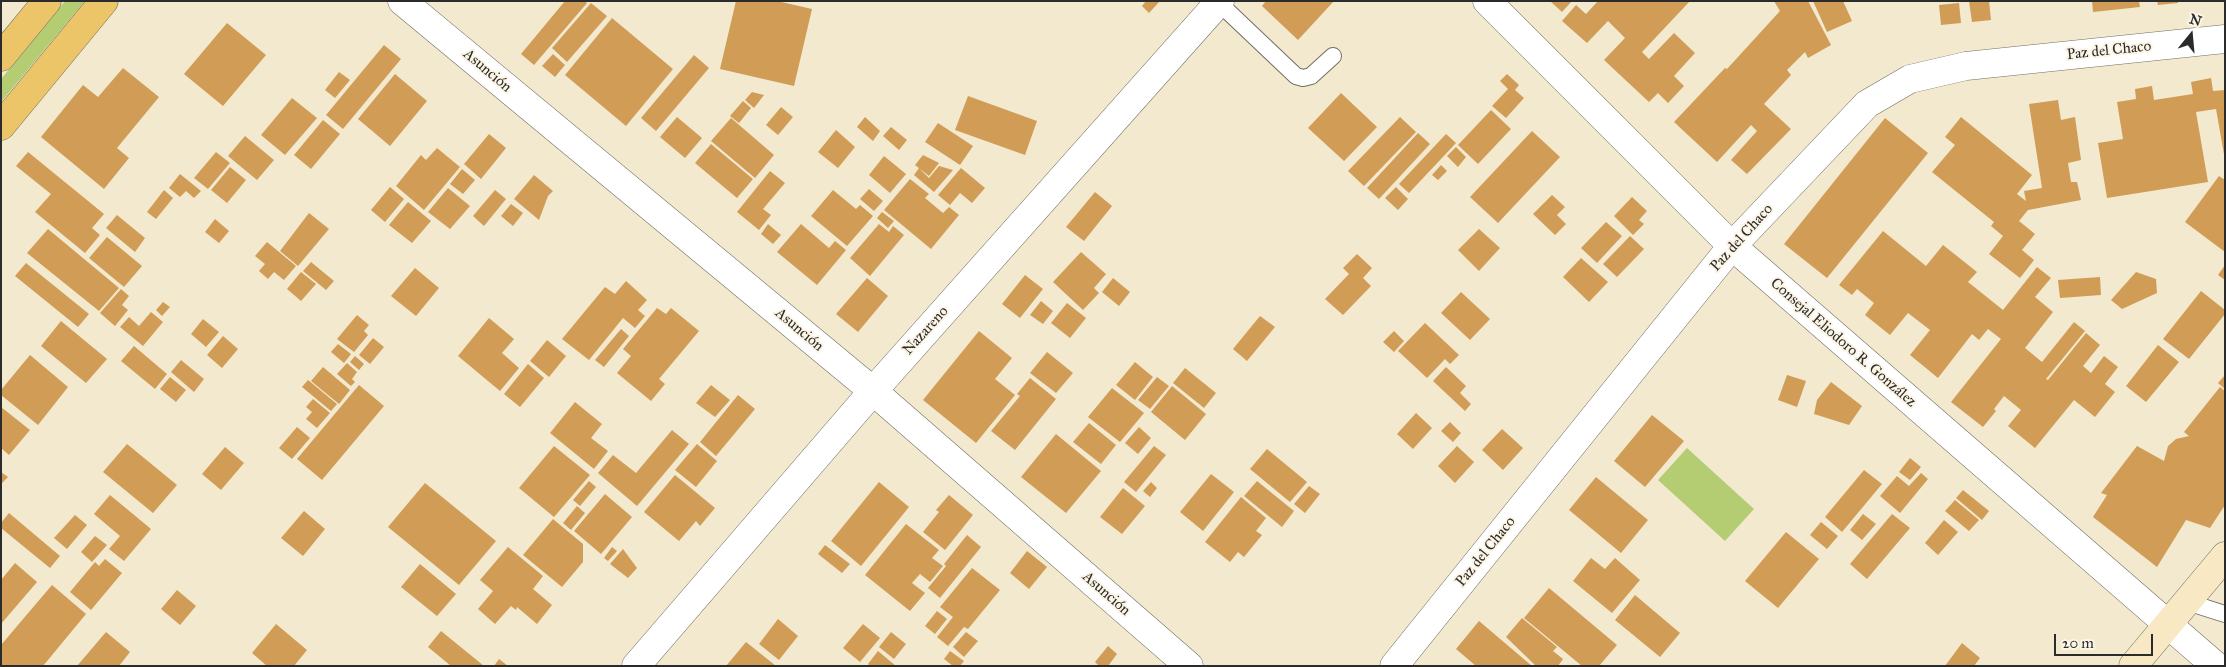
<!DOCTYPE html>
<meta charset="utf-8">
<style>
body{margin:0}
#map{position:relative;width:2226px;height:667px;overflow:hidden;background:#f2e9ce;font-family:"IM FELL Great Primer",serif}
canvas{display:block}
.frame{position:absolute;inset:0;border:2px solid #2b2b2b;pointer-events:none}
.north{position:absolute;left:2166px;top:10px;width:50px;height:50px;-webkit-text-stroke:4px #fcf5e5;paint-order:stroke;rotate:17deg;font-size:14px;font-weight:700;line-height:20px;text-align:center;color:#2b2b2b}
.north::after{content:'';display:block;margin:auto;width:18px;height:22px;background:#2b2b2b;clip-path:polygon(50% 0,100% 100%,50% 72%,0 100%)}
.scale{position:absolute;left:2054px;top:634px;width:99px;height:22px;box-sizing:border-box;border:2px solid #2b2b2b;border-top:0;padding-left:6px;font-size:15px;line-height:18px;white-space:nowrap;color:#2b2b2b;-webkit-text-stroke:4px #fcf5e5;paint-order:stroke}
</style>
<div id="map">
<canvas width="2226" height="667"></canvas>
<div class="frame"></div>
<div class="north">N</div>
<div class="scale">20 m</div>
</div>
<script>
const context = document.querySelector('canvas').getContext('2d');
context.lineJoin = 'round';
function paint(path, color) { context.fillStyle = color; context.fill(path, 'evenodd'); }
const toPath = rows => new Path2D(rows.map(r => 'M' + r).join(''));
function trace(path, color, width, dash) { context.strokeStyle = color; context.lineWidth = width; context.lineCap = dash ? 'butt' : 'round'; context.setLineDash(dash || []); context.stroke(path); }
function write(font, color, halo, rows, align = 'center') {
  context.font = font + ' "IM FELL Great Primer",serif'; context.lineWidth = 4; context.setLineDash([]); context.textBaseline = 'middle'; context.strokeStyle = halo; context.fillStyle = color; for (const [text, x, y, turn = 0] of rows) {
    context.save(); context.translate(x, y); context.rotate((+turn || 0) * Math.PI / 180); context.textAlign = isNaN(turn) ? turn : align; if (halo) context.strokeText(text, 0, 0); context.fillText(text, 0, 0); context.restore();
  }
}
paint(toPath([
 [65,1,85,1,1,102,1,79],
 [1687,448,1754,509,1725,541,1658,480]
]), '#b5cd72');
paint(toPath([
 [565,1,585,1,587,3,534,65,521,54],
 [736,1,777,1,812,9,794,86,720,69],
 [1146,1,1160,1,1149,13,1142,6],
 [1266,1,1334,1,1298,40,1262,6],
 [1550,1,1572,1,1562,12],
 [1598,1,1690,1,1642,52,1649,59,1674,33,1695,53,1674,76,1684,86,1668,103,1658,93,1649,102,1604,60,1625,38,1608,21,1587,43,1562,21,1576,5,1586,14],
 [1774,1,1808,1,1831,45,1808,58,1805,52,1787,70,1791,75,1764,104,1791,129,1747,174,1731,160,1757,131,1751,125,1717,162,1674,122,1725,68,1727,69,1780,11],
 [1813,1,1843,1,1852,21,1827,32],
 [1969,1,1989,1,1991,20,1972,22],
 [2092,1,2139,1,2140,7,2093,12],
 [2157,1,2178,1,2178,3,2158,5],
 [591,3,607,16,567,62,552,48],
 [1959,3,1961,23,1941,25,1939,5],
 [612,18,673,69,626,126,565,75],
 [227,23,266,55,223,106,184,74],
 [384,45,401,59,343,129,326,115],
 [553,54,565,65,555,77,542,66],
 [694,55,709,68,656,131,641,118],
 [123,68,159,97,117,148,129,158,104,189,41,137,83,85,98,97],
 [339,72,350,80,335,98,325,90],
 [395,74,427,101,390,146,358,119],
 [1507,74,1519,85,1515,90,1524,98,1506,118,1492,106,1508,89,1500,81],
 [2211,78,2213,91,2225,90,2225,160,2216,109,2196,112,2208,182,2107,198,2098,143,2123,139,2117,102,2136,99,2135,89,2152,86,2154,100,2193,94,2191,82],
 [752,92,764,95,754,108,745,100],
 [1341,93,1377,127,1344,161,1308,128],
 [968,96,1037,121,1025,155,955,130],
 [292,98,317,118,285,155,261,135],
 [2058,100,2061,120,2075,117,2081,160,2068,163,2071,182,2077,182,2081,200,2028,210,2019,221,2035,234,2022,250,2034,260,2020,278,1989,254,2003,236,1991,226,1994,222,1932,172,1955,145,1945,137,1961,117,2032,175,2017,194,2026,201,2024,191,2042,188,2029,104],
 [743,101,751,108,739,123,730,116],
 [781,107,793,117,778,135,766,125],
 [1491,110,1511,129,1478,164,1458,145],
 [677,117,702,138,685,158,660,137],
 [865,117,880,131,873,141,857,127],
 [1400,117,1416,132,1364,186,1348,171],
 [731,118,774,155,755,178,711,141],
 [1885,118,1928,153,1827,278,1784,244],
 [323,120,340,134,311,169,294,155],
 [938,123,973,146,960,165,925,142],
 [891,127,907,140,899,150,883,136],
 [836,130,855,147,838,168,818,152],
 [1532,131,1560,157,1498,223,1470,197],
 [1418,133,1430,144,1379,199,1367,188],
 [489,134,506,148,481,179,464,164],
 [1446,134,1456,143,1409,193,1399,184],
 [245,136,274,160,257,180,228,156],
 [711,144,753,179,737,198,695,163],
 [1456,147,1466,157,1458,167,1447,156],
 [437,148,460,167,424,210,396,186,421,155,426,160],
 [28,152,104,214,92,228,100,235,85,253,35,212,51,194,16,166],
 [216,152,230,163,208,189,194,178],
 [923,155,939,163,929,176,915,165],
 [884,156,906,174,890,193,869,175],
 [1441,165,1447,171,1438,180,1432,175],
 [939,166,953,170,934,192,914,175,919,168,929,178],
 [230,167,246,180,227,203,211,190],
 [961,168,985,188,972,203,960,193,950,205,938,195],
 [462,169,475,180,463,194,450,184],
 [770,171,785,183,763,209,771,215,759,230,737,212],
 [180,174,201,191,194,198,186,191,180,197,169,188],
 [534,175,553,191,548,196,539,220,514,199],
 [2219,176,2225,180,2225,252,2185,222],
 [910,179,929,194,925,198,943,213,949,207,959,215,931,249,884,210],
 [390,187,404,199,385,222,371,210],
 [1396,187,1408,199,1398,210,1385,198],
 [448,188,470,206,450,229,428,212],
 [869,189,883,201,874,211,860,199],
 [164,190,173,198,156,219,147,212],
 [495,190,506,199,484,226,473,216],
 [833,190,856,209,860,205,873,216,847,246,811,216],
 [1095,192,1112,206,1084,241,1066,227],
 [1552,195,1565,207,1557,215,1566,224,1555,235,1533,214],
 [1632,197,1647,211,1639,220,1644,224,1633,235,1614,216],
 [408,202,431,221,412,243,389,225],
 [511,204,523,213,513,226,501,216],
 [882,212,894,221,888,228,877,218],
 [309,213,329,229,298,266,280,251],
 [117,215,145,238,135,252,106,228],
 [215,219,229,231,219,243,205,232],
 [1606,222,1622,236,1597,263,1581,248],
 [768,224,781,235,773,244,761,234],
 [801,224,829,248,835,241,846,250,817,285,777,252],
 [879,224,889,232,893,226,904,235,870,276,850,258],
 [48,229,119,288,99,311,27,253],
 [1479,229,1500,248,1479,271,1458,250],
 [1883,231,1926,266,1943,245,1977,272,1968,282,2003,310,2037,267,2051,278,2035,297,2053,312,2025,348,2042,362,2074,322,2085,331,2046,379,2048,380,2086,333,2100,345,2083,366,2091,373,2104,356,2118,367,2105,384,2115,392,2095,417,2074,400,2035,448,2008,426,2021,410,2004,396,1994,409,1996,411,1983,427,1951,402,2001,339,1988,329,1979,340,1972,334,1938,378,1910,355,1930,330,1908,313,1890,335,1865,315,1874,303,1857,289,1852,295,1839,285],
 [1630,236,1644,249,1617,277,1603,264],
 [107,237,142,266,124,287,89,258],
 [267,242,296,266,284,280,274,272,268,279,259,271,265,264,255,256],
 [1081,252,1106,274,1094,288,1099,293,1083,310,1053,282],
 [1357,254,1372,268,1363,278,1371,286,1343,315,1325,299,1349,274,1343,268],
 [1581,258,1608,282,1589,302,1563,277],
 [311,262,334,281,326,290,303,271],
 [26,263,89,314,78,327,15,276],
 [2225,265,2225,280,2218,275],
 [415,268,439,288,416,316,391,296],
 [301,272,316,284,301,301,287,289],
 [2136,272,2156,279,2157,293,2122,309,2111,300],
 [1025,275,1043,289,1020,318,1002,304],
 [2100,277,2101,295,2060,298,2058,280],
 [867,278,888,296,858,332,836,314],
 [1113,278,1130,292,1119,306,1102,292],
 [626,281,647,300,638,310,645,316,635,328,623,318,589,360,562,339,605,287,615,294],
 [121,289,129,296,122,305,128,310,115,326,100,313],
 [2201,291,2225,310,2225,314,2189,359,2163,339],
 [1461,292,1490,319,1470,340,1441,313],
 [1041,301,1053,311,1043,324,1030,315],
 [163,302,170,307,162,316,156,310],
 [1067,303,1086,318,1070,338,1051,323],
 [657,308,666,314,671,308,699,331,659,379,665,384,651,401,617,373,631,356,623,349],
 [151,312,163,322,143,346,120,327,129,317,139,326],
 [357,315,369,325,364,331,368,335,354,352,337,339],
 [1260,316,1275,327,1247,361,1233,349],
 [489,318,514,339,502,353,519,368,500,391,458,356],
 [203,319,219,332,206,347,191,334],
 [61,321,107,359,86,383,41,346],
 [1425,323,1459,355,1450,364,1445,359,1427,378,1398,351],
 [621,329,629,336,604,367,595,360],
 [979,331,1012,358,995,379,1015,395,976,443,923,400],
 [1394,331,1404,341,1394,352,1383,342],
 [223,336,238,349,222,368,207,355],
 [373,338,384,347,370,364,359,355],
 [547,340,566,356,549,377,530,361],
 [338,344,351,354,344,363,331,352],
 [2158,345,2179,362,2146,402,2126,386],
 [134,346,167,374,155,389,121,361],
 [1047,352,1073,373,1056,393,1030,373],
 [30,355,68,387,38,425,1,395,1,390],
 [355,356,364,364,359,370,350,362],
 [181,360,204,379,194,392,171,372],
 [1135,362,1153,377,1135,400,1116,385],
 [347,363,357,372,352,379,355,382,351,386,337,374],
 [528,364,544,378,520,407,504,394],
 [323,367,350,390,339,404,311,381],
 [1446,367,1466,386,1460,393,1471,404,1465,411,1433,381],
 [1185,368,1216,393,1204,408,1173,383],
 [1787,375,1806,381,1797,407,1778,400],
 [2225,375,2225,389,2218,383],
 [170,377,186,390,176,402,160,389],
 [1157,377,1169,386,1150,409,1138,400],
 [1030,378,1056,399,1015,450,991,431,1020,396,1017,394],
 [308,380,337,404,331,411,302,387],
 [1831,382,1862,406,1849,425,1814,414,1817,400],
 [359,385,384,406,322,480,297,459],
 [711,385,730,400,715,417,696,403],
 [1172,386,1206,414,1185,440,1151,412],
 [2220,387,2225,391,2225,505,2210,528,2186,520,2157,567,2093,517,2107,495,2101,493,2137,446,2164,461,2168,446,2176,439,2189,436,2184,432],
 [1112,388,1144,413,1120,442,1088,417],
 [738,395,755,409,716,456,700,442],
 [313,399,330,413,317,428,306,419,312,412,306,407],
 [575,402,602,424,591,438,608,451,594,469,550,433],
 [1,407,30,430,9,455,1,448],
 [1416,413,1432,428,1413,449,1397,434],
 [1652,415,1684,441,1645,487,1614,461],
 [1450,422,1461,433,1453,442,1441,431],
 [1089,423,1116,445,1101,464,1073,442],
 [297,427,310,438,292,459,279,448],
 [1139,427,1151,438,1138,454,1125,443],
 [1502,429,1523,448,1503,470,1482,450],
 [672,430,689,444,637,506,598,473,613,455,636,473],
 [1056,434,1101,471,1066,513,1021,477],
 [127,444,177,485,153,513,103,472],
 [697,444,717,461,696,487,675,470],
 [554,446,590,475,554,517,519,488],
 [1154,446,1166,455,1136,492,1124,482],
 [1457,446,1474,462,1455,483,1438,466],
 [225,447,244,463,221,490,202,474],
 [1267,449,1307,482,1290,502,1250,469],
 [1910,458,1921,467,1910,480,1899,472],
 [1864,470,1882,484,1842,532,1825,517],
 [1,472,8,477,1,484],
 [1921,473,1928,479,1900,513,1880,496,1897,476,1909,486],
 [1211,474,1234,492,1203,531,1180,512],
 [675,475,715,508,700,526,696,521,679,541,644,512],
 [1596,477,1648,520,1621,553,1569,510],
 [589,481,596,487,580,506,573,500],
 [1257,481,1294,511,1282,527,1244,496],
 [879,482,909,507,861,566,831,541],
 [1151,482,1157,488,1150,497,1143,491],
 [425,483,496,541,459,585,388,527],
 [1309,486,1320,494,1305,513,1294,504],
 [1123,488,1145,506,1122,534,1100,517],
 [1963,490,1989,511,1982,520,1956,498],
 [605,494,632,517,601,554,574,531],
 [110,495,151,529,124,561,109,549,120,536,94,514],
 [949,495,973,515,945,550,923,532,939,512,936,510],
 [1241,497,1266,518,1256,531,1262,535,1244,557,1238,552,1230,562,1205,542],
 [1955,500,1979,520,1969,531,1945,511],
 [577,506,585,513,571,530,563,523],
 [304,511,325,529,303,556,281,538],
 [9,513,60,556,50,568,1,528,1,523],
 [1863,514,1876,524,1862,540,1850,530],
 [1892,514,1910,528,1867,579,1850,564],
 [75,515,87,525,67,549,54,538],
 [553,519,583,544,583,562,562,587,523,555],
 [1944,520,1958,532,1938,555,1925,543],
 [1821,522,1838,536,1827,549,1810,535],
 [906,524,939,550,932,558,943,566,930,582,920,574,912,583,925,593,910,611,865,575],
 [1786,532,1819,559,1778,608,1745,581],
 [967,535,981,547,940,598,928,588,946,566,944,564],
 [95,536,107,545,92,562,81,552],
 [825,545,850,564,842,573,818,554],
 [508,547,543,576,533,589,552,605,537,624,517,607,516,610,511,606,495,624,478,609,493,591,480,580],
 [612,547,617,551,608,561,604,558],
 [623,549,637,568,628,578,610,564],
 [1027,551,1047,567,1029,589,1010,573],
 [1591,558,1605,569,1615,558,1640,580,1612,613,1573,581],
 [105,559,122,573,91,610,70,592,95,562,99,566],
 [15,563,37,582,1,624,1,580],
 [420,564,456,594,437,616,401,587],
 [972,568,1000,590,968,629,964,627,948,646,937,637,953,617,940,607],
 [52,585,86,614,43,666,1,666,1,645],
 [1549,588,1617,645,1599,666,1582,666,1524,618],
 [177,590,196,606,180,625,161,609],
 [1635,595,1680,633,1660,657,1615,620],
 [937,611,947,619,935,634,925,626],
 [1522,618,1557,647,1553,651,1563,659,1558,666,1536,666,1506,637],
 [778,619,798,636,779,660,759,644],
 [1479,621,1532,666,1476,666,1456,649],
 [276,624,307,650,294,666,267,666,252,653],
 [863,624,880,638,860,662,843,648],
 [441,631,484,666,451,666,428,647],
 [106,632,130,652,119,666,77,666],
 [891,632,906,644,894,659,879,647],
 [966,632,978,641,964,657,953,647],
 [746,642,776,666,726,666],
 [1962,643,1980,658,1974,666,1945,666],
 [1108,646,1117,654,1108,666,1099,666,1095,662],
 [878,651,896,666,870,666,868,664],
 [950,651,964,661,960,666,953,666,944,659],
 [499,659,508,666,494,666]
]), '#d19c56');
const lane = toPath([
 [1219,3,1296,76,1303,78,1311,76,1333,56],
 [2187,602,2225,614]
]);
const street = toPath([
 [402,1,873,391,1189,666],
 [1487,1,1732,246,2216,666],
 [636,666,873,391,1220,1],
 [1394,666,1732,246,1867,104,1910,79,1966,66,2225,39]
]);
const secondary = toPath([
 [2133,666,2225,556]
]);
const primary = toPath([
 [1,57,47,1],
 [1,126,104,1]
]);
trace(lane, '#716e64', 18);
trace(street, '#716e64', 29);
trace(secondary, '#716e64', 29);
trace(primary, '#716e64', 29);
trace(lane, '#fff', 16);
trace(street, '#fff', 28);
trace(secondary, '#f8e8c3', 28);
trace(primary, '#edc569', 28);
write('15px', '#2b2b2b', '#fcf5e5', [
 ["Paz del Chaco",2109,51,-6],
 ["Asunción",487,71,40],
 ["Paz del Chaco",1742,238,-48],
 ["Asunción",799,330,40],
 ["Nazareno",926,331,-48],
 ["Consejal Eliodoro R. González",1843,343,41],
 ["Paz del Chaco",1486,552,-51],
 ["Asunción",1106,594,41]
]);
</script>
